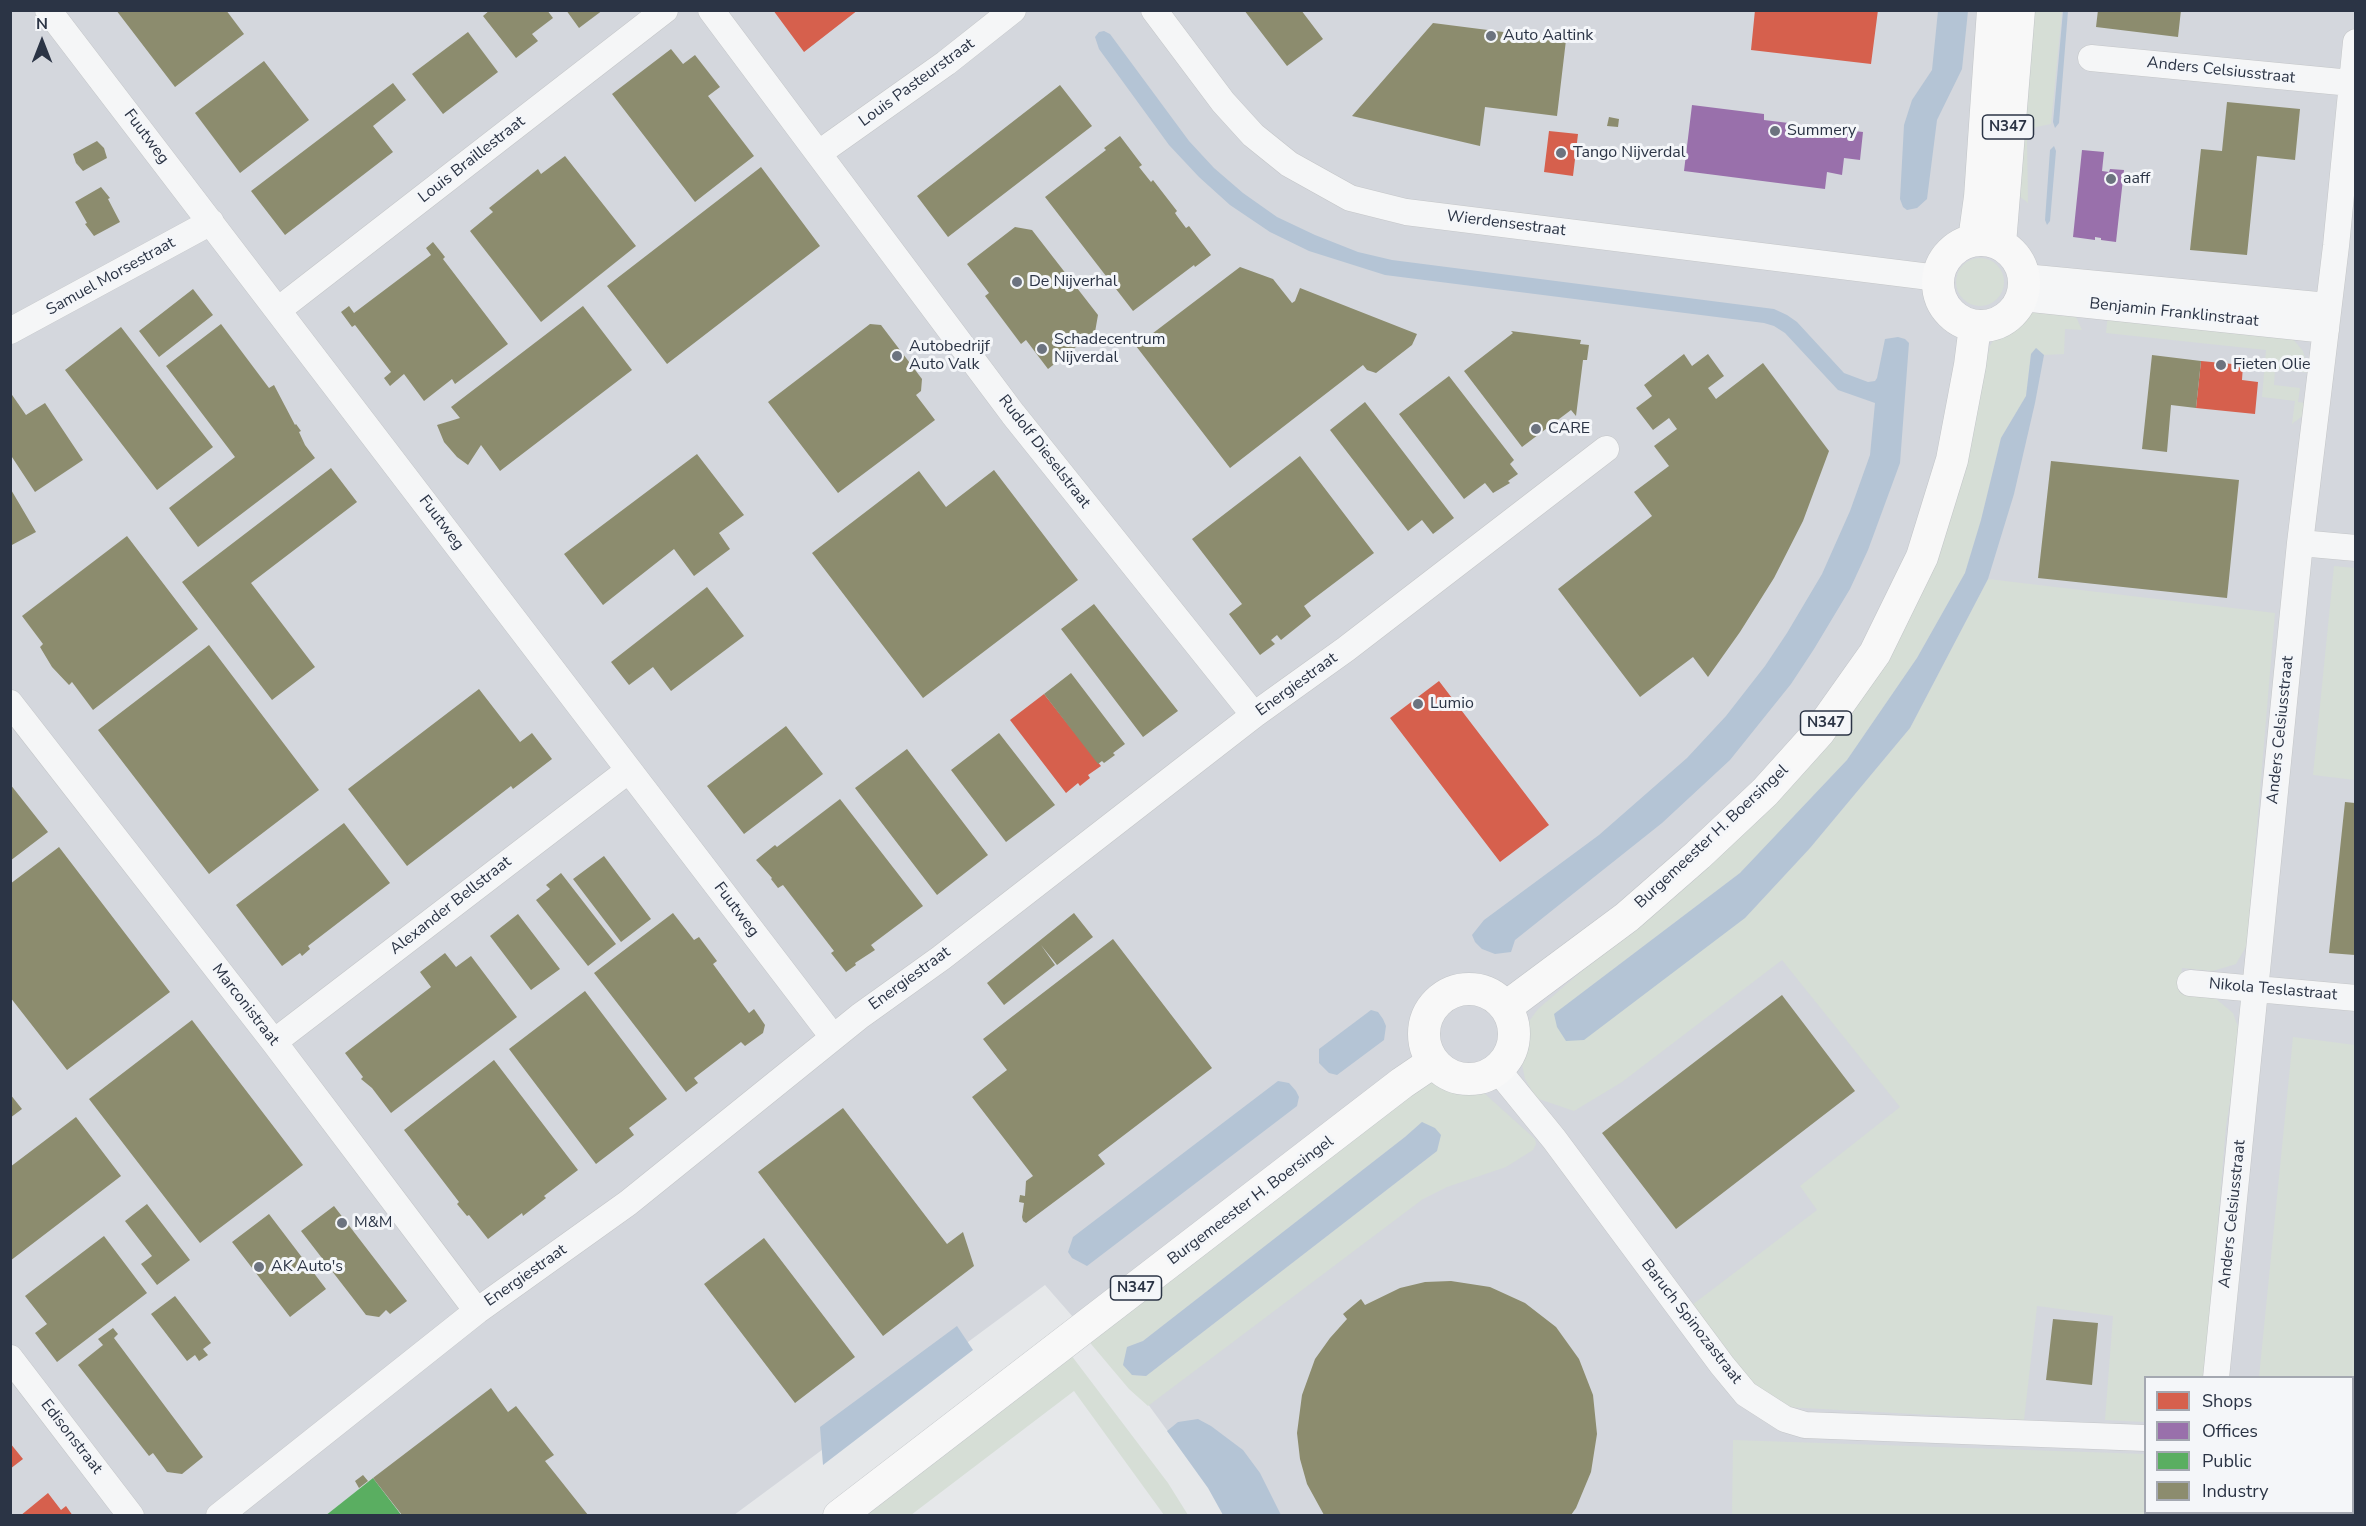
<!DOCTYPE html>
<style>
body{margin:0}
#map{position:relative;width:2366px;height:1526px;overflow:hidden;background:#e6e8ea;font-family:"Nunito Sans",sans-serif}
canvas{display:block}
.frame{position:absolute;inset:0;border:12px solid #2b3445;pointer-events:none}
.legend{position:absolute;left:2144px;top:1376px;width:210px;height:138px;box-sizing:border-box;background:#f4f6f9;border:2px solid #a4a8b1;margin:0;padding:8px 10px;list-style:none;font-size:18px;color:#2b3445}
.legend li{display:flex;align-items:center;gap:12px;height:30px}
.legend b{width:30px;border:2px solid #a4a8b1}
.north{position:absolute;left:12px;top:12px;width:60px;height:60px;-webkit-text-stroke:4px #f4f6f9;paint-order:stroke;rotate:0deg;font-size:16px;font-weight:700;line-height:24px;text-align:center;color:#2b3445}
.north::after{content:'';display:block;margin:auto;width:21px;height:27px;background:#2b3445;clip-path:polygon(50% 0,100% 100%,50% 72%,0 100%)}
</style>
<div id="map">
<canvas width="2366" height="1526"></canvas>
<div class="frame"></div>
<ul class="legend">
<li><b style="height:16px;background:#d6604d"></b>Shops</li>
<li><b style="height:16px;background:#9970ab"></b>Offices</li>
<li><b style="height:16px;background:#5aae61"></b>Public</li>
<li><b style="height:16px;background:#8c8c6e"></b>Industry</li>
</ul>
<div class="north">N</div>
</div>
<script>
const context = document.querySelector('canvas').getContext('2d');
context.lineJoin = 'round';
function paint(path, color) { context.fillStyle = color; context.fill(path, 'evenodd'); }
const toPath = rows => new Path2D(rows.map(r => 'M' + r).join(''));
function trace(path, color, width, dash) { context.strokeStyle = color; context.lineWidth = width; context.lineCap = dash ? 'butt' : 'round'; context.setLineDash(dash || []); context.stroke(path); }
function write(font, color, halo, rows, align = 'center') {
  context.font = font + ' "Nunito Sans",sans-serif'; context.lineWidth = 6; context.setLineDash([]); context.textBaseline = 'middle'; context.strokeStyle = halo; context.fillStyle = color; for (const [text, x, y, turn = 0] of rows) {
    context.save(); context.translate(x, y); context.rotate((+turn || 0) * Math.PI / 180); context.textAlign = isNaN(turn) ? turn : align; if (halo) context.strokeText(text, 0, 0); context.fillText(text, 0, 0); context.restore();
  }
}
paint(toPath([
 [10,11,2355,11,2355,1515,1229,1515,1142,1396,1045,1285,734,1515,11,1515],
 [2146,1378,2352,1378,2352,1512,2146,1512]
]), '#d4d7dd');
paint(toPath([
 [2029,11,2062,11,2051,124,2036,127,2029,134,2027,141,2028,203,2010,189],
 '1956 282a24 24 0 1 1 48 0a24 24 0 1 1-48 0Z',
 [2045,307,2073,310,2082,330,2065,329,2064,354,2044,355,2036,348,2031,354,2026,396,2001,438,1981,520,1965,573,1917,658,1847,760,1740,873,1554,1014,1745,918,1810,848,1910,728,1988,579,2275,613,2247,945,2236,964,2213,971,2182,968,2179,992,2215,998,2233,1013,2241,1035,2226,1126,2205,1377,2146,1378,2145,1422,2105,1420,2113,1316,2037,1306,2024,1420,1785,1407,1745,1380,1692,1305,1817,1210,1800,1186,1900,1107,1782,960,1622,1082,1574,1111,1536,1098,1525,1079,1521,1059,1527,1024,1538,1009,1703,866,1763,817,1786,781,1886,646,1984,369,1990,346,1996,335,2015,321],
 [2108,313,2292,338,2303,351,2310,373,2275,369,2274,385,2300,388,2298,402,2307,403,2305,414,2292,424,2295,401,2262,397,2266,350,2106,333],
 [2334,566,2355,568,2355,780,2313,775],
 [2293,1037,2355,1045,2355,1420,2353,1420,2352,1378,2259,1377],
 [1427,1081,1484,1093,1535,1139,1536,1144,1533,1150,1506,1167,1447,1187,1423,1199,1148,1406,1129,1389,1086,1338],
 [1422,1122,1437,1151,1146,1376,1132,1375,1127,1347,1143,1341,1405,1137],
 [1068,1351,1168,1483,1188,1515,1164,1515,1074,1391,911,1515,856,1516],
 [1733,1440,2145,1454,2146,1512,2195,1513,2195,1515,1732,1515],
 [2353,1463,2355,1463,2355,1515,2241,1515,2241,1512,2352,1512]
]), '#d6ded6');
paint(toPath([
 [1938,11,1968,11,1962,69,1937,120,1927,199,1917,208,1907,210,1903,207,1900,199,1904,125,1912,100,1932,70],
 [2063,11,2068,11,2059,123,2055,128,2053,122],
 [1104,31,1110,34,1189,141,1214,168,1243,193,1277,217,1315,235,1358,252,1392,260,1774,309,1787,315,1797,322,1844,373,1868,382,1875,381,1877,378,1885,339,1898,337,1905,339,1909,343,1900,463,1868,550,1850,589,1814,649,1791,684,1730,760,1662,823,1515,940,1511,952,1495,954,1482,949,1475,942,1472,935,1484,920,1599,835,1687,758,1726,716,1765,666,1787,633,1822,574,1850,511,1870,455,1875,403,1838,390,1785,333,1774,326,1764,323,1385,275,1309,251,1270,232,1230,205,1199,177,1169,145,1099,49,1095,37,1099,32],
 [2054,146,2056,151,2050,221,2047,225,2045,220,2050,150],
 [2036,348,2044,355,2035,403,2014,494,1988,579,1910,728,1810,848,1745,918,1584,1040,1566,1041,1557,1027,1554,1014,1740,873,1847,760,1917,658,1965,573,1981,520,2001,438,2026,396,2031,354],
 [1371,1010,1378,1012,1383,1019,1386,1026,1384,1040,1337,1075,1329,1073,1319,1063,1319,1049],
 [1278,1081,1289,1083,1296,1091,1299,1097,1297,1106,1087,1266,1072,1258,1068,1252,1073,1237],
 [1422,1122,1435,1128,1441,1135,1437,1151,1146,1376,1132,1375,1123,1365,1127,1347,1143,1341,1405,1137],
 [957,1326,973,1350,823,1465,820,1427],
 [1198,1419,1211,1426,1243,1450,1260,1473,1281,1515,1223,1515,1208,1488,1167,1431,1178,1422]
]), '#b4c4d5');
paint(toPath([
 [773,10,858,10,804,52],
 [1755,10,1878,10,1871,64,1751,50],
 [1549,131,1578,134,1573,176,1544,172],
 [2201,361,2243,365,2242,380,2258,382,2255,414,2196,408],
 [1439,681,1549,825,1500,862,1390,718],
 [1044,694,1101,766,1088,775,1090,778,1080,786,1078,783,1066,793,1010,720],
 [10,1443,23,1459,10,1469],
 [48,1493,61,1510,66,1506,73,1516,20,1516]
]), '#d6604d');
paint(toPath([
 [1692,105,1764,114,1764,120,1863,132,1860,160,1844,158,1842,175,1827,172,1825,189,1684,171],
 [2082,150,2104,152,2102,171,2109,172,2110,169,2124,170,2116,242,2101,240,2101,238,2095,237,2095,240,2073,237]
]), '#9970ab');
paint(toPath([
 [373,1478,402,1516,325,1516]
]), '#5aae61');
paint(toPath([
 [116,10,226,10,244,34,175,87],
 [490,10,547,10,553,18,532,34,538,41,516,58,483,16],
 [566,10,603,10,579,28],
 [1244,10,1301,10,1323,39,1287,66],
 [2098,10,2181,10,2178,37,2096,27],
 [1433,23,1566,40,1557,116,1485,107,1480,146,1352,116],
 [468,32,498,72,443,114,412,74],
 [671,49,683,64,695,55,720,87,708,96,754,156,695,202,612,94],
 [264,61,309,120,240,173,195,113],
 [393,83,406,100,373,126,393,152,285,235,251,191],
 [1060,85,1092,126,948,237,917,196],
 [2227,102,2300,109,2295,160,2257,156,2247,255,2190,250,2201,149,2222,151],
 [1609,117,1619,119,1618,127,1607,126],
 [1120,136,1142,165,1139,167,1151,182,1153,180,1177,211,1175,213,1177,216,1186,228,1189,226,1211,255,1195,267,1194,265,1133,311,1045,197,1106,150,1104,148],
 [97,141,104,148,107,158,83,171,76,163,73,154],
 [565,156,636,246,541,322,470,231,493,212,489,208,538,169,541,174],
 [761,167,820,246,667,364,607,286],
 [101,187,110,198,108,199,120,222,94,236,85,224,87,223,75,202],
 [1015,227,1032,230,1098,315,1095,332,1048,369,1026,340,1021,344,985,296,989,293,967,264],
 [433,242,445,257,443,259,508,344,455,384,452,379,424,401,404,374,390,386,384,378,391,372,355,325,352,327,341,312,349,306,354,313,431,255,426,248],
 [1240,267,1273,279,1292,303,1295,301,1300,288,1417,334,1412,345,1376,373,1367,370,1363,365,1230,468,1136,346],
 [193,289,213,315,159,357,139,331],
 [583,306,632,370,500,471,481,445,468,465,457,457,444,442,437,425,460,418,451,407],
 [221,324,269,388,274,385,295,425,296,424,301,431,299,432,305,445,315,458,198,547,169,508,235,457,166,366],
 [870,324,881,325,922,379,921,391,916,395,935,420,838,493,768,402],
 [121,327,213,447,157,490,65,370],
 [1511,331,1581,340,1580,344,1589,345,1587,360,1583,360,1576,416,1571,410,1522,447,1464,371,1513,333],
 [1684,354,1692,366,1708,354,1724,376,1708,388,1716,399,1763,363,1829,451,1803,521,1774,578,1740,632,1708,677,1693,657,1640,697,1558,589,1652,516,1634,492,1669,466,1654,446,1677,429,1669,418,1653,430,1636,408,1652,396,1644,385],
 [2152,355,2201,361,2196,408,2171,405,2167,452,2142,449],
 [1449,376,1514,460,1510,464,1518,474,1508,481,1510,483,1493,493,1485,483,1464,499,1399,414],
 [10,392,26,415,45,403,83,460,35,492,10,454],
 [1365,402,1454,518,1433,534,1422,520,1408,531,1330,430],
 [697,454,744,515,719,533,730,549,694,576,674,549,603,605,564,554],
 [1300,456,1374,553,1304,606,1311,616,1281,640,1277,635,1271,640,1275,644,1260,655,1229,614,1242,604,1192,539],
 [2051,461,2239,480,2227,598,2038,578],
 [331,468,357,502,251,583,315,667,272,700,182,582],
 [994,470,1078,580,923,698,812,553,919,471,946,507],
 [10,488,36,532,10,546],
 [127,536,198,629,93,710,72,682,69,685,52,667,40,647,43,644,22,616],
 [707,587,744,636,671,691,653,667,629,685,611,662],
 [1094,604,1178,711,1143,737,1061,629],
 [209,645,319,790,209,874,98,730],
 [1071,673,1125,744,1113,753,1115,755,1104,763,1102,761,1098,764,1044,694],
 [479,689,520,742,532,733,552,759,513,789,511,786,407,866,348,789],
 [786,726,823,774,744,834,707,786],
 [999,733,1055,805,1006,842,951,770],
 [907,749,988,855,937,895,855,788],
 [10,784,48,832,10,861],
 [840,799,923,906,871,945,875,950,855,963,856,965,846,972,831,953,834,951,783,885,778,888,771,879,772,878,756,860,775,845,777,847],
 [2345,802,2355,803,2355,955,2329,953],
 [344,823,390,883,308,946,310,949,302,956,300,953,282,966,236,905],
 [59,847,170,992,67,1070,10,997,10,884],
 [604,856,651,919,621,942,573,879],
 [561,873,616,944,588,966,536,900,550,889,546,885],
 [673,913,694,940,699,937,717,961,713,964,749,1013,754,1009,765,1025,763,1033,745,1046,741,1042,694,1078,698,1083,686,1092,594,973],
 [1074,913,1093,937,1057,965,1041,945,1055,965,1004,1005,987,983],
 [518,914,560,969,531,990,490,936],
 [1113,939,1212,1068,1098,1155,1105,1164,1026,1223,1023,1221,1022,1217,1024,1203,1019,1202,1020,1195,1025,1196,1026,1181,1033,1176,972,1097,1007,1070,983,1039],
 [445,953,456,967,471,956,517,1017,391,1113,372,1088,361,1079,363,1077,345,1053,431,987,420,972],
 [585,991,667,1099,629,1128,634,1135,596,1164,509,1049],
 [1782,995,1855,1091,1676,1229,1602,1133],
 [192,1020,303,1165,200,1243,89,1099],
 [494,1060,578,1170,544,1196,546,1198,523,1216,522,1213,488,1239,469,1215,467,1216,457,1204,459,1202,404,1130],
 [10,1094,22,1109,10,1118],
 [843,1108,947,1244,963,1232,974,1266,883,1336,758,1172],
 [76,1117,121,1176,10,1261,10,1167],
 [147,1204,190,1260,157,1285,141,1264,152,1256,125,1221],
 [334,1206,407,1301,390,1314,386,1310,379,1317,366,1315,301,1231],
 [269,1214,326,1289,290,1317,232,1242],
 [104,1236,147,1293,57,1362,35,1333,47,1324,25,1296],
 [764,1238,855,1357,795,1403,704,1284],
 [1451,1281,1490,1287,1525,1303,1556,1327,1579,1359,1593,1395,1597,1434,1591,1472,1576,1508,1571,1515,1324,1515,1307,1484,1300,1459,1297,1433,1302,1395,1315,1359,1330,1338,1347,1319,1343,1314,1361,1299,1365,1305,1400,1288,1425,1282],
 [175,1296,211,1343,203,1349,208,1355,199,1361,195,1355,187,1361,151,1314],
 [2053,1319,2098,1323,2092,1385,2046,1380],
 [113,1328,118,1334,114,1338,203,1457,182,1474,167,1472,153,1453,149,1456,78,1365,103,1345,98,1339],
 [491,1388,508,1412,516,1406,554,1455,545,1461,588,1515,402,1515,373,1478],
 [363,1475,368,1481,359,1488,355,1481]
]), '#8c8c6e');
trace(toPath([
 [2208,1516,2208,1512]
]), '#b4c4d5', 6);
const minor = toPath([
 [48,10,833,1037],
 [711,10,1013,414,1254,715],
 [1154,10,1223,102,1253,135,1289,164,1350,198,1406,212,1938,278],
 [2091,58,2351,83],
 [819,153,946,63,1013,10],
 [2024,277,2328,306],
 [2022,298,2326,330],
 [278,310,665,10],
 [10,331,211,222],
 [2300,543,2356,548],
 [10,703,274,1042,477,1311],
 [2190,983,2356,998],
 [274,1042,629,770],
 [1497,1069,1554,1139,1722,1365,1746,1394,1785,1419,1805,1425,2146,1438],
 [10,1358,131,1516],
 [2216,1378,2300,543,2336,246,2356,42],
 [2352,1446,2356,1446],
 [219,1516,477,1311,628,1203,860,1016,941,958,1254,715,1346,649,1606,449]
]);
const major = toPath([
 '1938 283a43 43 0 1 1 86 0a43 43 0 1 1-86 0Z',
 [1974,240,1980,197,1993,10],
 [2000,244,2019,10],
 '1424 1034a45 45 0 1 1 90 0a45 45 0 1 1-90 0Z',
 [1506,1007,1627,917,1698,855,1765,792,1819,732,1875,653,1922,557,1952,460,1970,365,1975,326],
 [839,1516,1402,1083,1433,1062]
]);
trace(minor, '#c4c6c8', 27);
trace(major, '#c2c5c8', 33);
trace(minor, '#f5f6f7', 26);
trace(major, '#f8f8f8', 32);
for (const [x, y, r, color] of [
 [1491,36,6,"#6c737f"],
 [1775,131,6,"#6c737f"],
 [1561,153,6,"#6c737f"],
 [2111,179,6,"#6c737f"],
 [1017,282,6,"#6c737f"],
 [1042,349,6,"#6c737f"],
 [897,356,6,"#6c737f"],
 [2221,365,6,"#6c737f"],
 [1536,429,6,"#6c737f"],
 [1418,704,6,"#6c737f"],
 [342,1223,6,"#6c737f"],
 [259,1267,6,"#6c737f"]
]) { const dot = new Path2D(); dot.arc(x, y, r, 0, 2 * Math.PI); context.fillStyle = color; context.fill(dot); trace(dot, '#f4f6f9', 2); }
for (const [x, y, w] of [
 [2008,127,51],
 [1826,723,51],
 [1136,1288,51]
]) { const box = new Path2D(); box.roundRect(x - w / 2, y - 12, w, 24, 4.5); context.fillStyle = '#f4f6f9'; context.fill(box); trace(box, '#2b3445', 1.5); }
write('bold 15px', '#2b3445', null, [
 ["N347",2008,127],
 ["N347",1826,723],
 ["N347",1136,1288]
]);
write('16px', '#2b3445', '#f4f6f9', [
 ["Auto Aaltink",1503,36],
 ["Summery",1787,131],
 ["Tango Nijverdal",1573,153],
 ["aaff",2123,179],
 ["De Nijverhal",1029,282],
 ["Schadecentrum",1054,340],
 ["Nijverdal",1054,358],
 ["Autobedrijf",909,347],
 ["Auto Valk",909,365],
 ["Fieten Olie",2233,365],
 ["CARE",1548,429],
 ["Lumio",1430,704],
 ["M&M",354,1223],
 ["AK Auto's",271,1267]
], 'left');
write('16px', '#2b3445', '#f4f6f9', [
 ["Anders Celsiusstraat",2221,71,6],
 ["Louis Pasteurstraat",917,83,-36],
 ["Fuutweg",146,137,53],
 ["Louis Braillestraat",472,160,-38],
 ["Wierdensestraat",1506,224,7],
 ["Samuel Morsestraat",111,277,-29],
 ["Benjamin Franklinstraat",2174,313,6],
 ["Rudolf Dieselstraat",1044,452,52],
 ["Fuutweg",441,523,53],
 ["Energiestraat",1297,685,-36],
 ["Anders Celsiusstraat",2281,730,-84],
 ["Burgemeester H. Boersingel",1712,837,-43],
 ["Alexander Bellstraat",451,906,-38],
 ["Fuutweg",736,910,53],
 ["Energiestraat",910,979,-36],
 ["Nikola Teslastraat",2273,990,5],
 ["Marconistraat",245,1005,52],
 ["Burgemeester H. Boersingel",1251,1201,-37],
 ["Anders Celsiusstraat",2233,1214,-84],
 ["Energiestraat",526,1276,-35],
 ["Baruch Spinozastraat",1691,1322,52],
 ["Edisonstraat",71,1437,52]
]);
</script>
